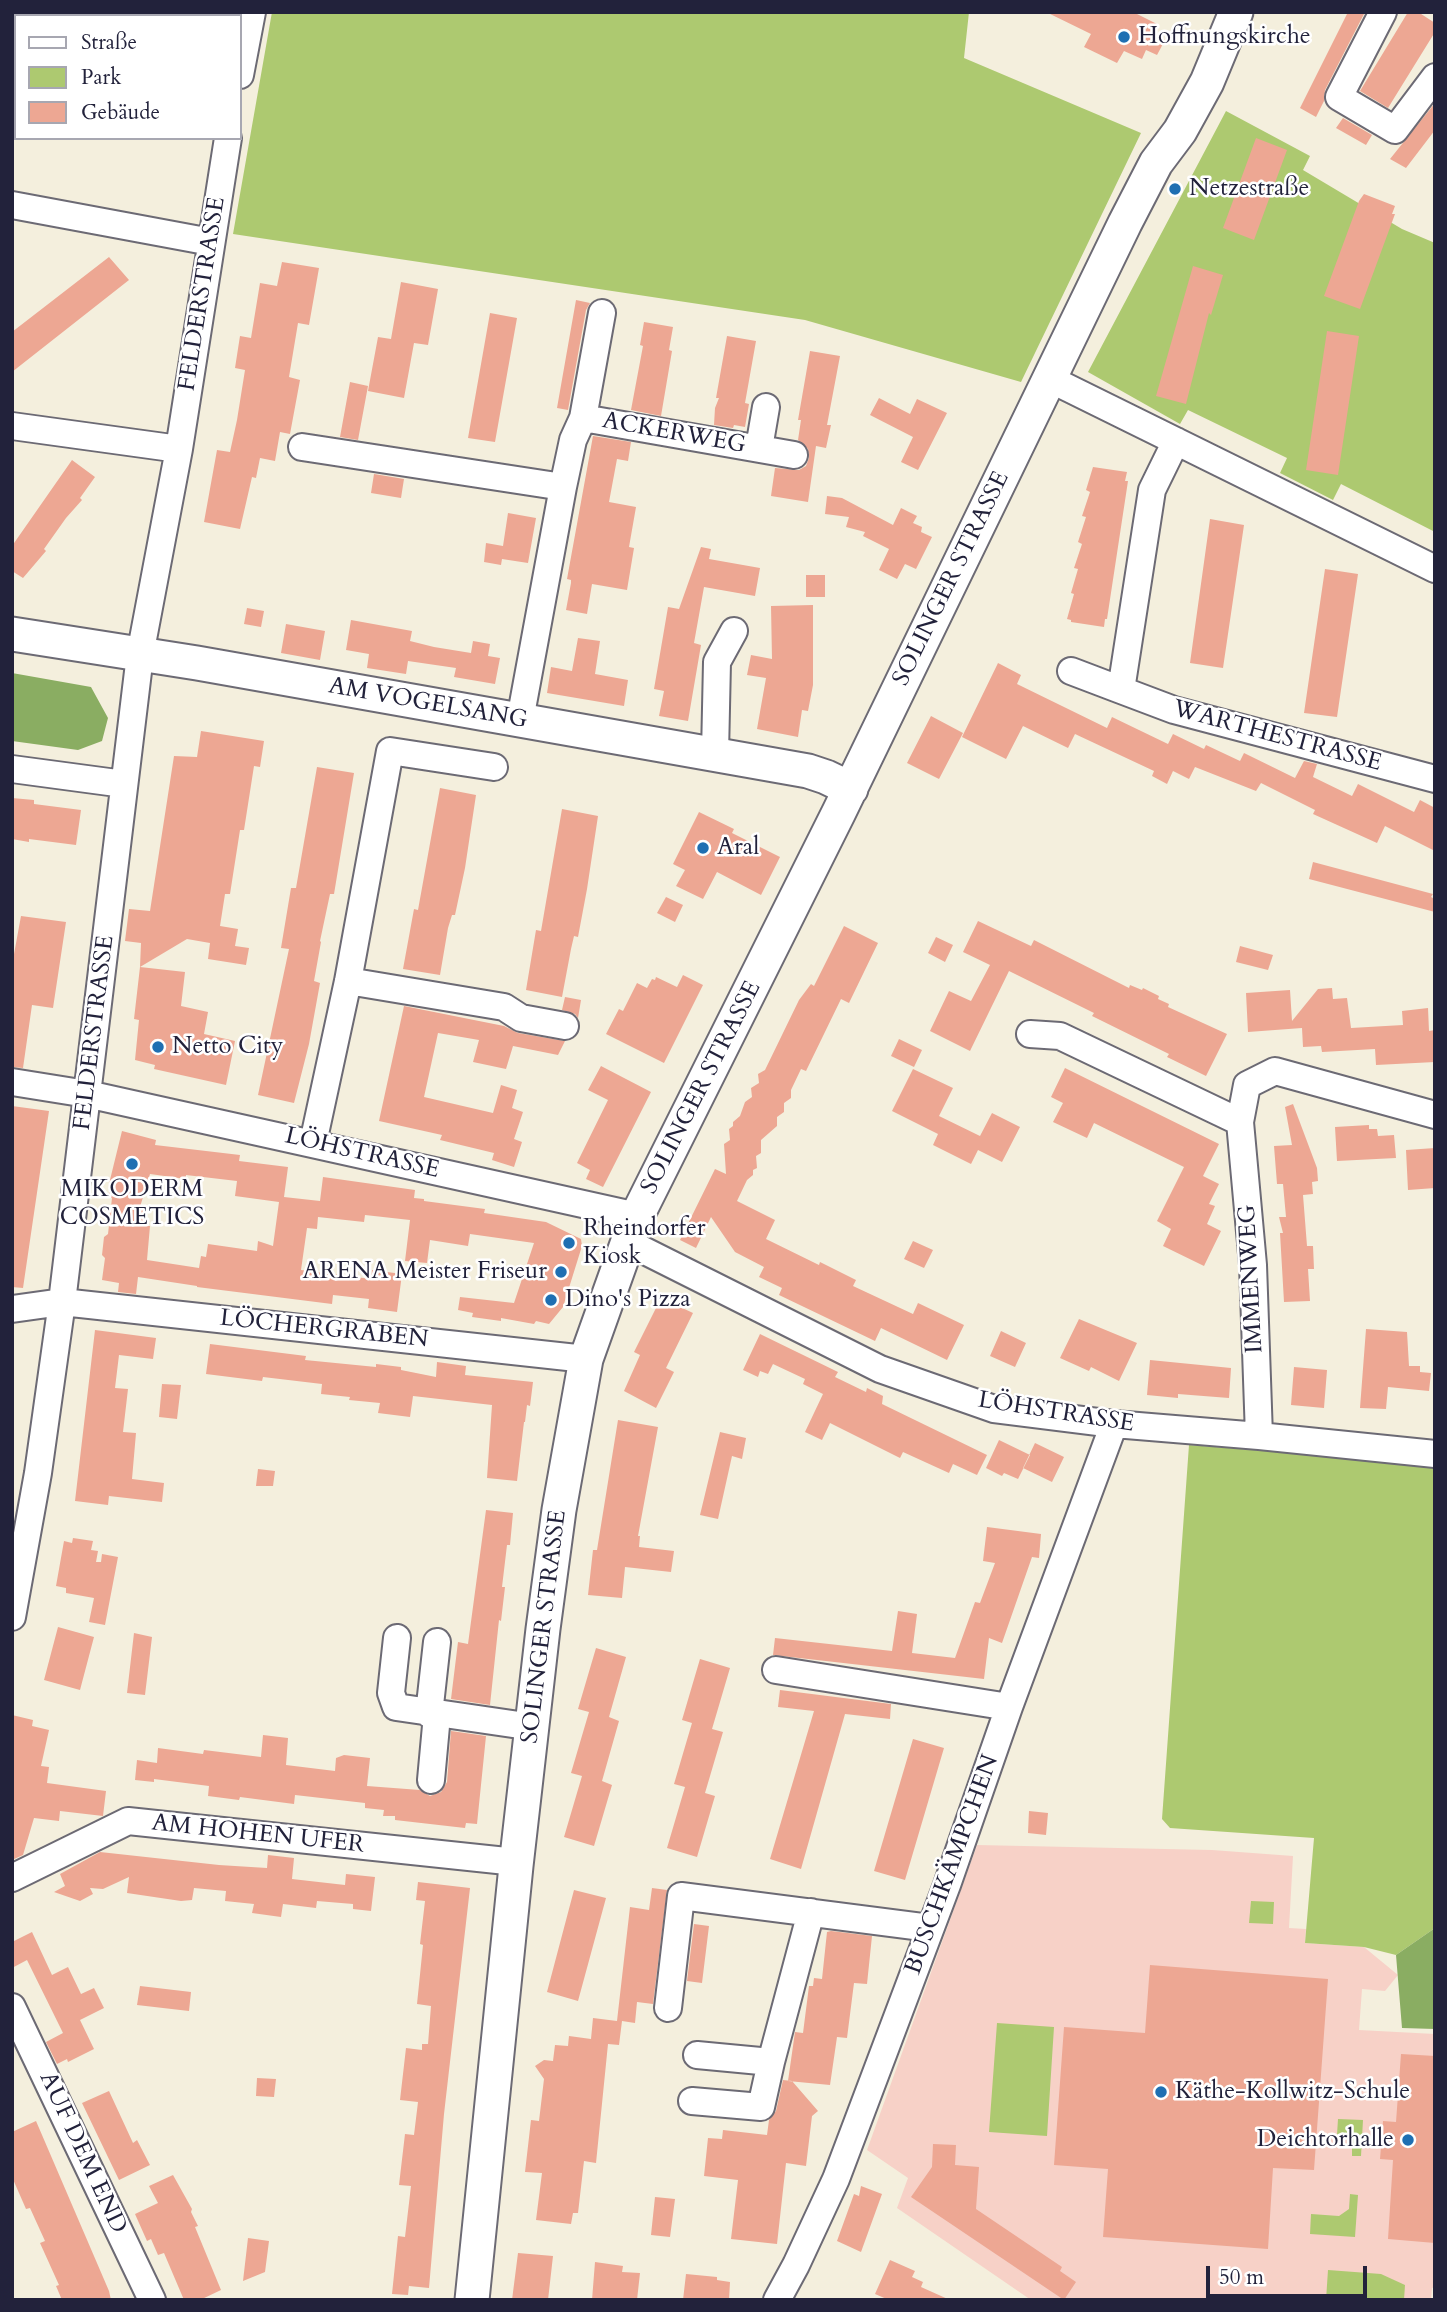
<!DOCTYPE html>
<meta charset="utf-8">
<style>
body{margin:0}
#map{position:relative;width:1447px;height:2312px;overflow:hidden;background:#f4efdd;font-family:Cardo,serif}
canvas{display:block}
.frame{position:absolute;inset:0;border:14px solid #22223b;pointer-events:none}
.legend{position:absolute;left:14px;top:14px;width:228px;height:126px;box-sizing:border-box;background:#fff;border:2px solid #a7a7b1;margin:0;padding:9px 12px;list-style:none;font-size:21px;color:#22223b}
.legend li{display:flex;align-items:center;gap:14px;height:35px}
.legend b{width:35px;border:2px solid #a7a7b1}
.scale{position:absolute;left:1206px;top:2266px;width:161px;height:32px;box-sizing:border-box;border:4px solid #22223b;border-top:0;padding-left:9px;font-size:21px;line-height:24px;white-space:nowrap;color:#22223b;-webkit-text-stroke:5px #fff;paint-order:stroke}
</style>
<div id="map">
<canvas width="1447" height="2312"></canvas>
<div class="frame"></div>
<ul class="legend">
<li><b style="height:9px;background:#fff"></b>Straße</li>
<li><b style="height:19px;background:#adc970"></b>Park</li>
<li><b style="height:19px;background:#eda793"></b>Gebäude</li>
</ul>
<div class="scale">50 m</div>
</div>
<script>
const context = document.querySelector('canvas').getContext('2d');
context.lineJoin = 'round';
function paint(path, color) { context.fillStyle = color; context.fill(path, 'evenodd'); }
const toPath = rows => new Path2D(rows.map(r => 'M' + r).join(''));
function trace(path, color, width, dash) { context.strokeStyle = color; context.lineWidth = width; context.lineCap = dash ? 'butt' : 'round'; context.setLineDash(dash || []); context.stroke(path); }
function write(font, color, halo, rows, align = 'center') {
  context.font = font + ' Cardo,serif'; context.lineWidth = 5; context.setLineDash([]); context.textBaseline = 'middle'; context.strokeStyle = halo; context.fillStyle = color; for (const [text, x, y, turn = 0] of rows) {
    context.save(); context.translate(x, y); context.rotate((+turn || 0) * Math.PI / 180); context.textAlign = isNaN(turn) ? turn : align; if (halo) context.strokeText(text, 0, 0); context.fillText(text, 0, 0); context.restore();
  }
}
paint(toPath([
 [977,1845,1212,1850,1293,1856,1289,1928,1306,1929,1305,1943,1364,1947,1398,1975,1385,1991,1362,1989,1359,2030,1435,2034,1435,2287,1432,2288,1431,2300,1031,2300,897,2208,908,2178,867,2150]
]), '#f7d1c7');
paint(toPath([
 [272,12,969,12,964,58,1141,133,1021,382,805,320,233,234],
 [1226,111,1310,156,1303,170,1402,229,1435,243,1435,532,1341,484,1333,500,1280,473,1287,458,1188,410,1180,424,1088,372],
 [1189,1445,1280,1452,1435,1468,1435,1928,1396,1955,1364,1947,1305,1943,1314,1838,1170,1828,1162,1819],
 [1251,1901,1274,1902,1273,1924,1249,1923],
 [997,2023,1054,2027,1047,2136,989,2132],
 [1338,2119,1363,2120,1361,2156,1352,2156,1352,2146,1344,2136,1337,2135],
 [1350,2194,1358,2195,1355,2237,1310,2234,1311,2214,1339,2216,1349,2209],
 [1328,2270,1381,2274,1405,2285,1404,2300,1326,2300]
]), '#adc970');
paint(toPath([
 [12,673,91,687,108,718,102,741,78,750,12,741],
 [1435,1928,1435,2029,1402,2028,1396,1955]
]), '#8aad62');
paint(toPath([
 [1046,12,1133,12,1159,25,1154,34,1165,40,1157,55,1146,50,1142,59,1124,51,1117,63,1084,47,1091,34],
 [1348,12,1365,12,1325,90,1324,101,1316,117,1300,108],
 [1408,12,1418,12,1435,23,1435,32,1388,108,1360,91],
 [1435,103,1435,130,1406,168,1390,159],
 [1343,118,1372,135,1366,145,1336,128],
 [1256,138,1287,150,1254,240,1223,228],
 [1364,194,1395,206,1392,214,1395,214,1360,309,1324,296,1359,201],
 [109,257,129,280,12,372,12,332],
 [282,262,319,268,309,325,298,323,289,377,300,380,290,434,280,432,275,461,260,458,256,478,252,477,240,529,204,522,217,450,230,452,237,420,245,370,235,368,240,336,251,338,260,283,277,286],
 [1193,266,1223,275,1211,315,1209,313,1186,404,1156,396],
 [401,282,438,289,428,345,414,343,404,398,368,391,378,337,391,339],
 [576,300,590,303,586,310,568,410,557,408],
 [490,313,517,318,495,442,468,438],
 [644,322,673,327,669,350,672,351,661,416,631,410,643,346,640,345],
 [1327,331,1359,336,1338,475,1306,470],
 [727,336,756,341,745,403,749,404,745,427,734,425,733,428,714,425,715,408,719,398,716,398],
 [810,351,840,356,827,425,831,425,826,448,816,446,808,502,771,496,775,468,799,470,806,466,809,458,808,449,798,440,801,420,798,420],
 [350,382,368,386,358,440,340,437],
 [879,398,910,414,917,399,947,413,918,470,901,462,913,437,870,415],
 [593,436,631,442,628,461,617,459,609,502,636,507,629,547,634,548,627,590,592,584,587,614,566,610,571,583,571,580,567,579],
 [72,460,95,477,80,498,82,500,66,518,44,549,46,551,23,578,12,571,12,546],
 [1093,467,1127,472,1125,481,1128,481,1107,619,1105,619,1104,627,1071,622,1071,620,1067,619,1074,594,1071,593,1078,569,1074,568,1082,544,1078,542,1086,517,1082,516,1090,492,1086,490],
 [374,474,404,479,401,498,371,493],
 [827,496,842,498,893,525,901,508,917,516,913,523,922,527,921,532,932,537,916,569,905,564,897,579,879,570,889,549,863,536,865,532,846,527,849,517,825,514],
 [508,513,536,518,528,563,502,559,501,565,484,562,486,543,503,546],
 [1210,519,1244,525,1223,668,1190,663],
 [701,547,711,549,709,559,760,568,755,596,704,587,694,643,701,645,688,721,659,716,664,691,654,689,668,607,679,609],
 [1325,569,1358,574,1337,717,1304,713],
 [806,575,825,575,825,597,806,597],
 [813,605,813,685,808,711,802,710,798,737,757,729,766,678,747,675,751,655,772,659,771,606],
 [247,608,264,611,261,627,244,624],
 [351,620,412,631,410,641,434,647,471,653,473,641,490,644,488,656,500,658,495,684,454,677,456,668,408,661,406,674,367,668,369,654,346,650],
 [286,624,325,631,320,660,281,653],
 [578,638,600,641,595,674,628,680,624,706,547,693,551,667,572,671],
 [998,663,1021,675,1017,684,1107,728,1112,717,1168,744,1173,734,1204,749,1206,745,1240,761,1244,753,1295,778,1304,761,1317,764,1313,777,1352,796,1358,784,1414,812,1420,800,1435,808,1435,851,1385,826,1377,843,1313,814,1315,810,1261,783,1256,791,1195,767,1189,779,1173,771,1167,784,1152,776,1154,771,1075,734,1068,748,1023,726,1006,759,962,737],
 [931,716,963,733,939,779,907,763],
 [201,731,264,741,260,767,254,766,244,830,240,830,230,894,225,894,220,926,238,929,235,946,249,948,246,965,208,959,210,943,187,939,140,967,141,943,125,941,129,909,150,911,174,756,197,757],
 [317,767,354,773,334,894,330,894,320,941,321,942,314,981,320,983,309,1044,294,1103,258,1095,289,949,281,948,291,888,296,888],
 [440,788,476,795,465,868,455,915,452,915,448,928,440,975,403,969,414,909,418,910],
 [12,798,34,800,34,804,81,810,76,845,29,839,29,842,12,839],
 [562,809,598,816,587,889,578,937,574,936,571,949,562,997,526,990,536,930,541,931],
 [699,812,734,829,732,833,780,857,761,895,717,872,703,899,676,886,685,870,673,864],
 [1313,862,1433,894,1431,897,1435,899,1435,912,1309,879],
 [666,897,683,905,675,922,657,913],
 [21,916,66,922,53,1008,32,1005,23,1068,12,1067,12,965],
 [978,921,1031,946,1034,940,1129,988,1130,985,1142,990,1143,988,1159,996,1158,999,1169,1004,1168,1007,1227,1034,1206,1076,1167,1057,1169,1054,1092,1016,1094,1013,1009,971,970,1051,930,1031,949,991,971,1001,990,965,963,952],
 [844,926,878,943,849,1003,841,999,806,1071,801,1069,791,1090,791,1098,784,1103,784,1112,777,1117,777,1126,761,1140,761,1153,756,1156,757,1168,753,1170,753,1175,747,1180,737,1201,775,1220,766,1239,819,1265,820,1262,856,1280,853,1286,913,1314,918,1303,964,1325,947,1360,881,1328,875,1341,779,1295,782,1288,759,1277,764,1267,735,1252,711,1217,696,1248,680,1240,715,1169,726,1174,724,1144,730,1140,729,1129,733,1126,733,1122,740,1116,745,1102,752,1097,751,1088,759,1083,758,1074,765,1070,799,1000,811,984,814,986],
 [936,937,953,945,945,962,928,953],
 [1240,946,1273,955,1268,970,1236,962],
 [140,967,185,972,181,1006,208,1012,204,1034,235,1041,226,1085,154,1069,155,1065,135,1060,139,1020,134,1019],
 [683,975,703,985,664,1063,606,1034,619,1009,623,1011,637,983,647,988,652,979,655,980,656,977,677,987],
 [1332,988,1333,999,1347,998,1351,1028,1403,1025,1402,1011,1428,1008,1429,1031,1435,1030,1435,1062,1376,1065,1375,1049,1322,1052,1321,1046,1303,1047,1302,1028,1248,1032,1246,993,1290,990,1292,1021,1318,989],
 [565,997,581,1000,578,1018,575,1014,562,1010],
 [404,1006,504,1026,518,1033,565,1041,558,1055,513,1046,506,1069,473,1062,479,1040,438,1033,424,1097,493,1113,501,1085,517,1090,512,1108,523,1112,514,1139,522,1142,514,1167,492,1160,494,1153,440,1140,442,1135,379,1121],
 [899,1039,922,1050,914,1067,891,1056],
 [601,1066,651,1092,603,1187,586,1179,590,1170,577,1163,608,1100,588,1090],
 [1065,1068,1219,1144,1203,1176,1219,1184,1209,1204,1215,1206,1207,1224,1221,1231,1204,1266,1163,1246,1171,1229,1157,1221,1184,1167,1094,1123,1087,1138,1053,1122,1063,1103,1051,1097],
 [913,1069,953,1088,939,1116,980,1136,992,1113,1020,1127,1002,1162,978,1150,971,1164,933,1145,938,1134,892,1111],
 [1293,1104,1317,1168,1318,1181,1312,1182,1313,1194,1303,1195,1307,1246,1313,1246,1314,1269,1308,1269,1310,1301,1284,1302,1280,1233,1283,1233,1279,1217,1286,1217,1283,1184,1277,1184,1274,1146,1292,1145,1285,1107],
 [12,1106,49,1111,23,1288,12,1287],
 [1369,1125,1369,1129,1377,1129,1378,1136,1394,1135,1396,1158,1337,1161,1335,1127],
 [122,1131,156,1140,155,1145,240,1155,239,1161,288,1167,284,1197,320,1201,323,1177,415,1190,414,1198,424,1199,424,1201,485,1209,484,1213,546,1222,581,1239,582,1246,563,1307,549,1324,536,1321,534,1324,501,1318,501,1321,472,1317,473,1313,458,1310,460,1297,514,1303,534,1243,470,1234,468,1246,430,1240,427,1263,405,1261,410,1220,365,1215,364,1222,318,1217,317,1229,307,1228,301,1270,371,1279,372,1270,402,1274,397,1312,368,1308,369,1299,333,1295,332,1304,197,1287,197,1286,138,1277,136,1294,118,1292,119,1283,102,1280,105,1258,102,1255,104,1237,108,1234,112,1198,108,1197,111,1188,108,1188],
 [150,1174,186,1179,186,1175,237,1181,235,1196,279,1202,273,1246,258,1241,257,1251,208,1244,206,1257,201,1256,199,1268,147,1260,150,1226,144,1226,145,1209,140,1207],
 [1435,1148,1435,1188,1408,1190,1406,1150],
 [913,1241,933,1250,924,1268,904,1259],
 [661,1298,693,1313,666,1368,674,1372,656,1408,624,1391,640,1355,634,1352],
 [1079,1319,1137,1343,1119,1381,1091,1367,1089,1371,1060,1358],
 [1366,1329,1407,1332,1409,1366,1420,1366,1420,1372,1431,1373,1429,1391,1388,1387,1386,1409,1360,1408],
 [95,1330,156,1338,153,1359,119,1355,115,1388,128,1389,123,1432,136,1433,132,1479,164,1483,162,1502,109,1496,108,1505,75,1501],
 [1001,1331,1026,1343,1015,1367,990,1356],
 [760,1334,838,1372,835,1377,866,1392,867,1388,883,1396,882,1404,987,1455,977,1475,953,1464,949,1473,903,1452,900,1458,830,1423,822,1440,805,1432,823,1394,803,1384,805,1379,773,1364,768,1374,760,1371,758,1377,743,1370],
 [210,1344,306,1356,305,1360,376,1367,376,1364,401,1367,401,1370,436,1377,437,1362,466,1366,465,1375,533,1382,530,1406,527,1405,525,1422,524,1422,517,1481,487,1478,492,1405,413,1396,410,1417,378,1413,380,1403,349,1400,350,1397,321,1394,322,1384,263,1377,262,1381,206,1374],
 [1150,1360,1231,1368,1229,1398,1178,1394,1178,1398,1147,1395],
 [1294,1367,1327,1370,1324,1408,1291,1405],
 [162,1384,181,1385,177,1419,159,1417],
 [618,1420,658,1427,638,1536,640,1536,639,1547,674,1551,671,1572,625,1567,622,1598,588,1595,593,1550,597,1550],
 [720,1432,746,1438,742,1459,732,1456,718,1519,700,1515],
 [999,1440,1030,1455,1018,1479,1004,1473,1002,1476,986,1468],
 [1035,1443,1064,1457,1052,1482,1023,1468],
 [258,1469,275,1471,273,1486,256,1486],
 [486,1510,513,1513,510,1545,507,1545,502,1587,505,1587,501,1621,499,1620,490,1705,451,1699,458,1642,468,1644],
 [987,1527,1041,1534,1039,1558,1032,1557,1002,1643,989,1638,984,1679,773,1655,775,1638,892,1651,898,1611,917,1614,912,1653,955,1658,975,1602,980,1603,995,1563,983,1561],
 [73,1538,93,1541,91,1550,98,1551,96,1562,101,1562,102,1554,118,1557,105,1625,89,1622,94,1598,66,1593,66,1588,56,1586,64,1541,72,1543],
 [58,1627,94,1637,80,1690,44,1680],
 [134,1633,152,1637,145,1695,127,1693],
 [596,1648,626,1657,609,1717,619,1721,602,1781,612,1785,594,1846,564,1837,582,1776,571,1773,589,1712,578,1709],
 [700,1659,730,1668,712,1729,723,1732,705,1793,715,1796,697,1857,667,1848,685,1787,674,1784,692,1723,682,1720],
 [780,1690,891,1704,890,1719,845,1714,801,1869,770,1859,814,1711,778,1707],
 [12,1715,33,1720,32,1726,49,1730,41,1766,49,1767,47,1783,106,1791,103,1816,60,1811,59,1821,34,1818,23,1855,12,1860],
 [451,1731,486,1736,477,1824,466,1823,465,1828,395,1820,395,1816,383,1816,384,1810,365,1808,365,1803,295,1795,294,1804,240,1797,239,1800,208,1796,209,1786,154,1779,154,1782,135,1780,137,1760,157,1763,158,1748,203,1754,204,1750,261,1757,263,1735,288,1738,286,1765,335,1771,336,1758,344,1755,370,1758,367,1786,420,1790,430,1796,441,1792,447,1782],
 [913,1739,944,1748,905,1880,874,1871],
 [1029,1811,1048,1813,1046,1835,1028,1833],
 [100,1852,219,1865,267,1868,268,1855,294,1858,292,1879,345,1885,346,1874,375,1877,371,1911,353,1909,353,1904,317,1901,316,1908,283,1904,281,1917,252,1913,254,1904,225,1901,226,1891,194,1888,192,1900,181,1901,127,1893,129,1877,103,1889,90,1888,93,1894,80,1901,54,1892,65,1886,60,1874],
 [418,1882,470,1888,444,2114,429,2288,409,2286,408,2295,392,2294,398,2236,405,2237,411,2186,399,2185,405,2134,414,2135,418,2102,400,2100,406,2048,422,2050,422,2044,428,2044,431,2006,417,2004,423,1945,420,1944,425,1901,416,1900],
 [652,1888,667,1890,653,2004,637,2002,635,2023,622,2021,619,2045,608,2044,596,2163,584,2161,578,2213,573,2213,571,2224,536,2220,542,2173,525,2172,531,2120,539,2121,544,2079,535,2066,544,2060,553,2061,555,2045,568,2046,569,2036,591,2039,593,2018,617,2021,630,1907,649,1910],
 [574,1890,606,1898,578,2001,547,1992],
 [694,1924,709,1926,702,1983,687,1981],
 [831,1931,872,1936,867,1984,854,1983,847,2038,837,2037,830,2085,788,2081,795,2032,803,2033,809,1986,813,1986,814,1978,822,1979,827,1932],
 [32,1932,52,1975,68,1967,81,1994,94,1988,104,2008,80,2020,94,2049,68,2062,67,2059,57,2064,46,2042,63,2033,27,1960,12,1968,12,1942],
 [1150,1965,1328,1979,1314,2170,1273,2168,1268,2249,1103,2237,1108,2169,1054,2165,1064,2027,1145,2033],
 [140,1986,191,1992,189,2011,137,2005],
 [1401,2054,1435,2056,1435,2243,1388,2239,1393,2160,1380,2159,1383,2121,1396,2122],
 [257,2078,276,2079,274,2097,256,2096],
 [783,2080,792,2081,818,2111,812,2116,806,2166,786,2163,777,2244,731,2239,738,2180,704,2176,708,2138,722,2139,723,2130,767,2135,769,2120,776,2111],
 [109,2091,133,2143,137,2140,150,2165,119,2180,82,2103],
 [36,2121,109,2291,111,2300,62,2300,56,2286,59,2285,40,2243,45,2241,30,2208,26,2209,12,2177,12,2132],
 [933,2144,956,2145,955,2165,979,2167,976,2209,1062,2267,1060,2271,1076,2282,1064,2300,911,2197,932,2167],
 [173,2175,192,2209,191,2212,198,2226,195,2227,221,2290,200,2300,184,2300,164,2253,158,2255,151,2239,147,2241,135,2214,158,2203,149,2186],
 [861,2186,882,2194,861,2252,837,2241,854,2194,859,2196],
 [655,2197,675,2199,670,2237,651,2235],
 [248,2238,269,2241,265,2272,243,2281],
 [518,2253,553,2256,548,2300,512,2300],
 [890,2260,915,2271,912,2277,923,2282,921,2287,950,2300,889,2300,875,2294],
 [595,2262,623,2266,622,2272,640,2273,637,2300,592,2300],
 [686,2274,717,2277,717,2280,730,2282,729,2300,683,2300]
]), '#eda793');
const minor = toPath([
 [1383,12,1339,97,1395,130,1435,77],
 [191,16,192,12],
 [12,67,16,68],
 [240,75,252,12],
 [12,205,211,242],
 [1050,379,1435,569],
 [583,418,794,455],
 [12,426,179,449],
 [1176,441,1152,490,1121,690,1174,710,1435,779],
 [302,447,563,487,520,720],
 [759,448,766,407],
 [563,487,573,440,583,418,602,313],
 [1071,671,1121,690],
 [715,754,717,662,734,631],
 [12,769,124,784],
 [348,981,504,1007,521,1018,565,1026],
 [1030,1034,1060,1036,1240,1122,1247,1085,1275,1071,1435,1115],
 [12,1082,87,1094,637,1216],
 [1240,1122,1253,1265,1259,1436],
 [313,1143,348,981,390,751,494,767],
 [627,1242,880,1369,994,1409,1114,1424,1259,1436,1435,1454],
 [12,1309,62,1302,586,1359],
 [12,1617,38,1473,62,1302,140,655,179,449,228,138],
 [397,1638,391,1693,396,1707,533,1727],
 [776,1670,1009,1707],
 [429,1714,437,1642],
 [431,1780,437,1715],
 [12,1878,128,1821,516,1862],
 [12,2007,152,2300],
 [668,2008,681,1896,930,1928],
 [697,2055,771,2062,811,1912],
 [692,2101,761,2107,771,2062],
 [777,2300,796,2265,836,2179,947,1885,1009,1707,1114,1424]
]);
const major = toPath([
 [12,634,197,663,808,771,826,777,851,789],
 [472,2300,516,1866,543,1629,559,1510,586,1359,637,1216,839,812,1125,223,1156,163,1180,131,1207,82,1236,12]
]);
trace(minor, '#6c6a74', 30);
trace(major, '#6c6a74', 37);
trace(minor, '#fff', 26);
trace(major, '#fff', 33);
for (const [x, y, r, color] of [
 [1124,37,7,"#1f6fb2"],
 [1175,189,7,"#1f6fb2"],
 [703,848,7,"#1f6fb2"],
 [158,1047,7,"#1f6fb2"],
 [132,1164,7,"#1f6fb2"],
 [569,1243,7,"#1f6fb2"],
 [561,1272,7,"#1f6fb2"],
 [551,1300,7,"#1f6fb2"],
 [1161,2092,7,"#1f6fb2"],
 [1408,2140,7,"#1f6fb2"]
]) { const dot = new Path2D(); dot.arc(x, y, r, 0, 2 * Math.PI); context.fillStyle = color; context.fill(dot); trace(dot, '#fff', 2.5); }
write('24px', '#22223b', '#fff', [
 ["Hoffnungskirche",1138,37],
 ["Netzestraße",1189,189],
 ["Aral",717,848],
 ["Netto City",172,1047],
 ["MIKODERM",132,1190,"center"],
 ["COSMETICS",132,1218,"center"],
 ["Rheindorfer",583,1229],
 ["Kiosk",583,1257],
 ["ARENA Meister Friseur",547,1272,"right"],
 ["Dino's Pizza",565,1300],
 ["Käthe-Kollwitz-Schule",1175,2092],
 ["Deichtorhalle",1394,2140,"right"]
], 'left');
write('24px', '#22223b', '#fff', [
 ["FELDERSTRASSE",203,294,-81],
 ["ACKERWEG",674,434,10],
 ["SOLINGER STRASSE",952,579,-64],
 ["AM VOGELSANG",428,704,10],
 ["WARTHESTRASSE",1277,737,15],
 ["FELDERSTRASSE",95,1033,-83],
 ["SOLINGER STRASSE",702,1088,-63],
 ["LÖHSTRASSE",362,1154,13],
 ["IMMENWEG",1252,1279,-93],
 ["LÖCHERGRABEN",324,1330,6],
 ["LÖHSTRASSE",1056,1413,9],
 ["SOLINGER STRASSE",545,1627,-83],
 ["AM HOHEN UFER",258,1835,6],
 ["BUSCHKÄMPCHEN",953,1865,-70],
 ["AUF DEM END",82,2153,65]
]);
</script>
